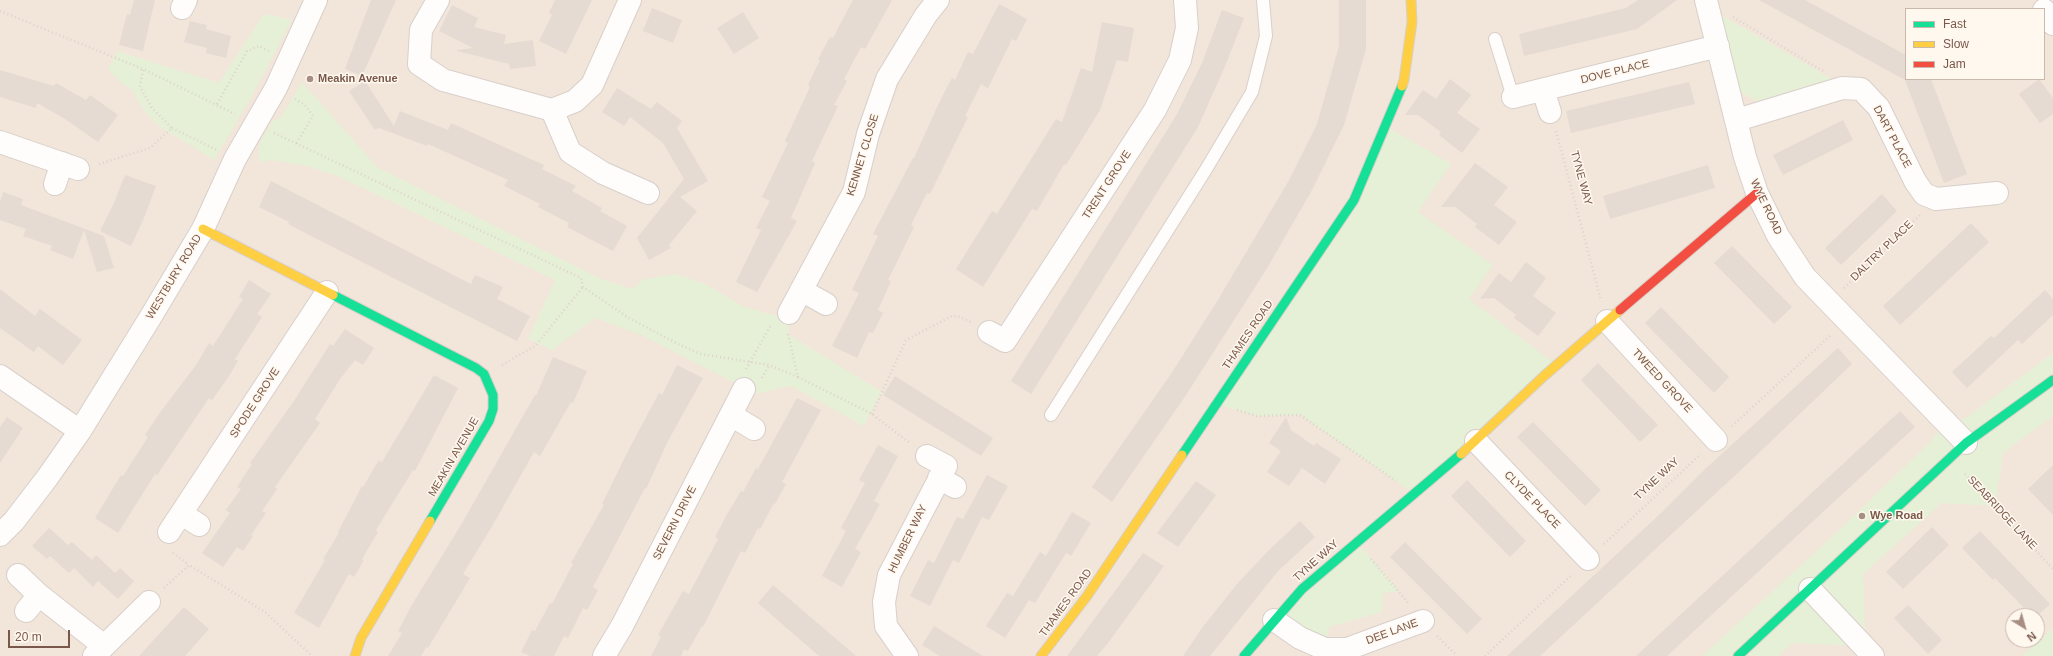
<!DOCTYPE html>
<style>
body{margin:0}
#map{position:relative;width:2053px;height:656px;overflow:hidden;background:#f9f3ed;font-family:Helvetica,sans-serif}
canvas{display:block}
.legend{position:absolute;left:1905px;top:8px;width:140px;height:72px;box-sizing:border-box;background:#fff8ef;border:1px solid #cab8ad;margin:0;padding:5px 7px;list-style:none;font-size:12px;color:#7a5849}
.legend li{display:flex;align-items:center;gap:8px;height:20px}
.legend b{width:20px;border:1px solid #cab8ad}
.north{position:absolute;left:2005px;top:608px;width:40px;height:40px;box-sizing:border-box;background:#fff8ef;border:1px solid #cab8ad;border-radius:50%;rotate:143deg;font-size:11px;font-weight:700;line-height:16px;text-align:center;color:#7a5849}
.north::after{content:'';display:block;margin:auto;width:14px;height:18px;background:#a68e82;clip-path:polygon(50% 0,100% 100%,50% 72%,0 100%)}
.scale{position:absolute;left:8px;top:630px;width:62px;height:18px;box-sizing:border-box;border:2px solid #7a5849;border-top:0;padding-left:5px;font-size:12px;line-height:14px;white-space:nowrap;color:#7a5849;-webkit-text-stroke:3px #fff8ef;paint-order:stroke}
</style>
<div id="map">
<canvas width="2053" height="656"></canvas>
<ul class="legend">
<li><b style="height:5px;background:#16e098"></b>Fast</li>
<li><b style="height:5px;background:#ffcf43"></b>Slow</li>
<li><b style="height:5px;background:#f24e42"></b>Jam</li>
</ul>
<div class="north">N</div>
<div class="scale">20 m</div>
</div>
<script>
const context = document.querySelector('canvas').getContext('2d');
context.lineJoin = 'round';
function paint(path, color) { context.fillStyle = color; context.fill(path, 'evenodd'); }
const toPath = rows => new Path2D(rows.map(r => 'M' + r).join(''));
function trace(path, color, width, dash) { context.strokeStyle = color; context.lineWidth = width; context.lineCap = dash ? 'butt' : 'round'; context.setLineDash(dash || []); context.stroke(path); }
function write(font, color, halo, rows, align = 'center') {
  context.font = font + ' Helvetica,sans-serif'; context.lineWidth = 3; context.setLineDash([]); context.textBaseline = 'middle'; context.strokeStyle = halo; context.fillStyle = color; for (const [text, x, y, turn = 0] of rows) {
    context.save(); context.translate(x, y); context.rotate((+turn || 0) * Math.PI / 180); context.textAlign = isNaN(turn) ? turn : align; if (halo) context.strokeText(text, 0, 0); context.fillText(text, 0, 0); context.restore();
  }
}
paint(toPath([
 [0,0,2053,0,2053,656,0,656],
 [1906,9,2044,9,2044,79,1906,79],
 [2013,616,2037,616,2037,640,2013,640]
]), '#f2e6da');
paint(toPath([
 [1709,8,1830,78,1842,88,1773,109,1742,93,1722,62],
 [264,14,292,20,248,103,214,160,160,127,145,112,133,91,119,81,108,69,117,51,219,83],
 [302,82,377,167,601,279,632,289,644,279,676,274,707,285,742,306,789,320,788,334,882,392,864,426,791,386,754,394,722,376,641,335,595,318,552,350,528,339,555,280,338,176,307,166,271,160,259,162,258,149,261,140,273,121,281,117],
 [1386,126,1451,164,1418,212,1493,265,1469,299,1557,365,1413,493,1300,415,1257,416,1217,404,1354,200],
 [2053,353,2053,416,2003,453,1995,506,1942,503,1863,574,1865,632,1856,646,1792,643,1779,656,1702,656,1837,532,1929,443,1946,423,1964,419],
 [1356,541,1399,591,1383,593,1382,612,1329,627,1325,649,1274,620],
 [2053,628,2053,656,2022,656]
]), '#e6f0d6');
paint(toPath([
 [134,0,155,0,143,51,119,45,127,14,130,15],
 [371,0,396,0,362,76,345,69],
 [555,0,592,0,566,54,539,41,552,15,549,13],
 [853,0,892,0,865,49,861,47,844,79,847,81,834,105,838,106,812,161,815,163,791,218,797,221,757,292,736,282,761,230,756,228,770,201,762,197,788,143,785,141,810,87,808,85,820,60,818,59,830,37,833,38],
 [1339,0,1366,0,1366,49,1344,125,1312,190,1266,270,1186,395,1112,502,1092,487,1171,374,1216,303,1288,182,1317,124,1339,46],
 [1638,0,1677,0,1637,29,1524,56,1519,34,1626,8],
 [1759,0,1805,0,1906,55,1906,79,1931,79,1967,174,1944,183,1905,80],
 [999,4,1027,19,1016,41,1012,39,988,88,981,84,965,116,968,117,930,194,927,193,911,225,914,227,888,280,891,281,878,310,883,313,873,333,869,332,857,358,832,346,859,293,852,290,878,236,873,234,913,158,914,158,939,103,952,78,955,80,968,52,973,54],
 [452,5,478,18,474,27,506,35,504,44,533,40,536,66,510,69,509,64,457,51,457,50,473,48,439,31],
 [652,8,682,20,673,43,643,31],
 [1222,10,1244,18,1226,64,1198,127,1031,394,1011,381,1177,114,1202,63],
 [743,12,759,38,734,54,717,28],
 [190,21,207,25,206,29,231,36,226,58,206,53,207,48,184,42],
 [1102,22,1134,28,1128,62,1117,60,1100,110,1066,165,1064,164,1037,211,1032,209,983,287,956,269,992,211,997,214,1056,119,1062,122,1081,68,1092,72],
 [0,70,54,86,56,83,86,100,90,95,118,115,98,142,65,119,37,103,36,108,0,97],
 [1450,79,1471,95,1457,113,1480,129,1462,153,1439,135,1441,132,1418,115,1405,115,1423,90,1436,99],
 [2039,79,2053,98,2053,114,2040,123,2019,94],
 [365,81,394,126,400,111,448,130,451,123,544,165,542,169,576,186,572,191,602,208,600,211,627,226,613,251,567,227,569,223,538,207,540,204,504,186,508,180,428,144,427,146,379,128,375,130,349,91],
 [1689,82,1695,104,1571,133,1566,111],
 [617,88,651,109,657,102,682,121,677,128,708,181,680,197,697,211,669,245,671,248,649,260,637,238,684,179,663,143,630,117,624,126,602,112],
 [1843,120,1853,140,1783,175,1773,155],
 [1475,163,1508,187,1494,205,1517,222,1499,245,1475,227,1477,224,1455,207,1441,207],
 [1708,165,1715,188,1610,219,1603,196],
 [125,175,156,186,144,218,131,246,100,231,114,203],
 [271,181,471,284,475,275,503,287,497,299,530,316,517,341,315,238,288,224,289,222,259,207],
 [3,192,23,199,21,205,104,236,114,268,97,272,84,230,73,259,50,250,52,246,23,236,26,229,0,220,0,202],
 [1882,194,1897,211,1841,265,1825,248],
 [1971,223,1989,242,1900,325,1883,306],
 [1732,246,1792,307,1774,324,1714,263],
 [1526,262,1546,278,1533,296,1556,313,1538,336,1514,318,1516,315,1494,298,1480,299,1499,273,1511,282],
 [249,280,271,294,257,314,262,317,235,359,238,361,227,379,212,400,209,398,157,475,155,474,118,533,95,518,121,475,123,476,148,437,145,435,159,414,196,365,209,343,213,346,243,299,239,297],
 [0,289,35,316,40,309,82,340,63,365,38,346,34,352,0,328],
 [2045,290,2053,299,2053,315,2022,344,2018,340,1967,388,1952,372,1991,336,1994,338],
 [1661,307,1729,377,1714,393,1645,323],
 [345,329,374,348,363,365,355,360,340,379,315,419,320,423,275,487,277,489,262,511,266,513,251,535,253,536,243,551,237,547,223,567,202,553,230,513,226,510,241,489,237,487,252,464,250,463,294,401,330,344,333,346],
 [1838,348,1852,364,1743,468,1540,656,1507,656,1661,513,1703,471],
 [553,357,587,371,573,403,571,402,540,456,534,452,491,528,463,574,470,578,428,648,426,647,421,656,388,656,402,633,398,631,413,603,461,525,535,395,536,396],
 [1598,363,1658,425,1640,442,1581,380],
 [677,365,703,378,668,441,646,489,645,488,593,587,598,590,587,610,583,608,568,638,564,636,554,656,530,656,521,652,532,630,535,631,550,603,552,604,573,564,571,563,604,505,602,504,628,451,659,393,662,395],
 [434,375,458,388,415,471,413,470,376,530,378,532,362,559,364,560,354,577,349,574,319,628,294,613,325,560,323,559,339,533,338,532,362,486,363,487,379,460,382,462],
 [895,376,993,438,981,456,883,395],
 [797,398,821,410,782,482,786,484,775,504,774,503,760,529,758,528,745,553,741,551,703,627,702,626,688,651,684,649,681,656,651,656,661,637,658,635,683,591,689,594,718,539,715,537,726,516,741,491,743,492,756,468,758,469],
 [1900,411,1915,427,1667,656,1636,656],
 [7,417,23,428,0,463,0,427],
 [1286,417,1291,430,1314,446,1316,443,1341,459,1325,484,1302,468,1289,486,1267,472,1281,451,1269,443],
 [1533,422,1601,490,1585,506,1517,437],
 [878,445,898,456,874,501,880,504,855,549,861,552,842,587,822,576,846,531,841,528,865,483,859,480],
 [2053,465,2053,515,2028,489],
 [987,475,1008,486,989,520,982,517,959,563,953,560,930,606,910,596,928,560,934,563,957,517,963,519],
 [1467,480,1526,541,1510,557,1451,496],
 [1196,481,1216,495,1178,547,1157,533],
 [1072,512,1091,523,1071,556,1066,553,1035,603,1029,600,1005,638,986,626,1007,593,1013,596,1040,552,1046,556],
 [1300,521,1315,537,1278,571,1210,656,1183,656,1202,628,1237,584,1269,550],
 [1932,527,1949,545,1903,589,1886,572],
 [49,528,68,545,72,542,92,560,96,555,115,573,120,568,134,581,118,599,98,581,93,587,74,568,69,573,50,556,47,559,32,546],
 [1980,531,2050,604,2037,616,2032,616,1995,578,1993,580,1962,548],
 [1405,542,1482,619,1467,634,1390,557],
 [1143,553,1164,566,1108,643,1097,656,1067,656],
 [773,585,856,656,819,656,758,603],
 [1908,605,1942,640,1928,654,1894,618],
 [184,607,209,629,185,656,139,656],
 [934,626,983,656,940,656,922,645]
]), '#e6dbd3');
const lane = toPath([
 [1495,39,1513,97],
 [1051,415,1205,171,1252,92,1266,36,1263,0]
]);
const street = toPath([
 [438,0,421,30,419,64,443,80,552,110,575,101,592,85,630,0],
 [1706,0,1745,157,1757,193,1778,236,1805,277,1966,443],
 [182,8,186,0],
 [2044,10,2053,24],
 [1543,90,1550,112],
 [1513,97,1718,46],
 [552,110,570,152,603,173,648,193],
 [1737,120,1842,88,1861,89,1879,108,1915,181,1924,194,1936,199,1997,193],
 [0,142,78,169],
 [55,184,62,163],
 [801,290,826,304],
 [789,313,854,192,868,134,887,79,926,15,938,0],
 [1607,321,1716,440],
 [989,332,1005,341,1155,110,1180,60,1187,28,1185,0],
 [0,376,80,431],
 [731,415,754,429],
 [1476,441,1588,559],
 [939,478,955,487],
 [182,514,199,525],
 [169,532,327,292],
 [0,535,14,521,47,478,80,431,150,318,203,229,235,159,276,88,316,0],
 [18,575,39,595],
 [1810,589,1873,656],
 [26,611,39,595,104,646],
 [1274,620,1300,638,1325,649,1347,649,1423,621],
 [94,656,149,602],
 [604,656,622,626,744,389],
 [907,656,886,626,884,602,889,575,946,466,927,456]
]);
const fast = toPath([
 [333,295,476,368,484,374,493,395,493,409,489,421,430,521],
 [1182,455,1354,200,1402,86],
 [1244,656,1302,589,1461,454],
 [1738,656,1966,443,2053,380]
]);
const slow = toPath([
 [1402,86,1404,80,1412,22,1411,0],
 [203,229,333,295],
 [1461,454,1544,376,1620,310],
 [355,656,361,638,430,521],
 [1041,656,1087,596,1182,455]
]);
const jam = toPath([
 [1620,310,1757,193]
]);
trace(lane, '#d8cfca', 14);
trace(street, '#d8cfca', 24);
trace(fast, '#d9cfc8', 11);
trace(slow, '#d9cfc8', 11);
trace(jam, '#d9cfc8', 11);
trace(toPath([
 [0,11,143,69],
 [1733,17,1823,71],
 [295,99,305,105,313,116,296,144],
 [217,104,247,51,259,46,269,51],
 [172,128,217,150],
 [1556,131,1601,300],
 [274,133,581,278,583,287,629,318,676,343,701,354,769,365,798,377,788,334],
 [99,164,150,148,172,128,152,108,140,87,143,69,235,114],
 [1844,288,1920,215],
 [502,365,535,346,583,287],
 [746,369,771,325],
 [798,377,872,414,911,444],
 [762,378,769,365],
 [1237,410,1257,416,1300,415,1396,481],
 [872,414,906,340,952,316,960,317,971,322],
 [1732,426,1831,335],
 [1965,474,2053,569],
 [1604,544,1701,454],
 [173,553,189,565],
 [1371,559,1409,604],
 [164,588,189,565,265,612,312,656],
 [1437,636,1457,656],
 [1485,656,1573,574]
]), '#dcd2ce', 2.5, [1, 3]);
trace(lane, '#fefdfc', 12);
trace(street, '#fefdfc', 22);
trace(fast, '#16e098', 9);
trace(slow, '#ffcf43', 9);
trace(jam, '#f24e42', 9);
for (const [x, y, r, color] of [
 [310,79,4,"#a68e82"],
 [1862,516,4,"#a68e82"]
]) { const dot = new Path2D(); dot.arc(x, y, r, 0, 2 * Math.PI); context.fillStyle = color; context.fill(dot); trace(dot, '#fff8ef', 1.5); }
write('11px', '#7a5849', '#fff8ef', [
 ["DOVE PLACE",1615,72,-14],
 ["DART PLACE",1892,137,62],
 ["KENNET CLOSE",863,155,-73],
 ["TYNE WAY",1581,178,75],
 ["TRENT GROVE",1107,185,-57],
 ["WYE ROAD",1766,207,65],
 ["DALTRY PLACE",1882,251,-44],
 ["WESTBURY ROAD",174,277,-59],
 ["THAMES ROAD",1248,335,-56],
 ["TWEED GROVE",1662,381,47],
 ["SPODE GROVE",255,403,-57],
 ["MEAKIN AVENUE",454,457,-60],
 ["TYNE WAY",1657,479,-43],
 ["CLYDE PLACE",1532,500,46],
 ["SEABRIDGE LANE",2002,513,47],
 ["SEVERN DRIVE",675,523,-63],
 ["HUMBER WAY",908,539,-64],
 ["TYNE WAY",1316,561,-42],
 ["THAMES ROAD",1066,603,-54],
 ["DEE LANE",1392,632,-20]
]);
write('bold 11px', '#7a5849', '#fff8ef', [
 ["Meakin Avenue",318,79],
 ["Wye Road",1870,516]
], 'left');
</script>
